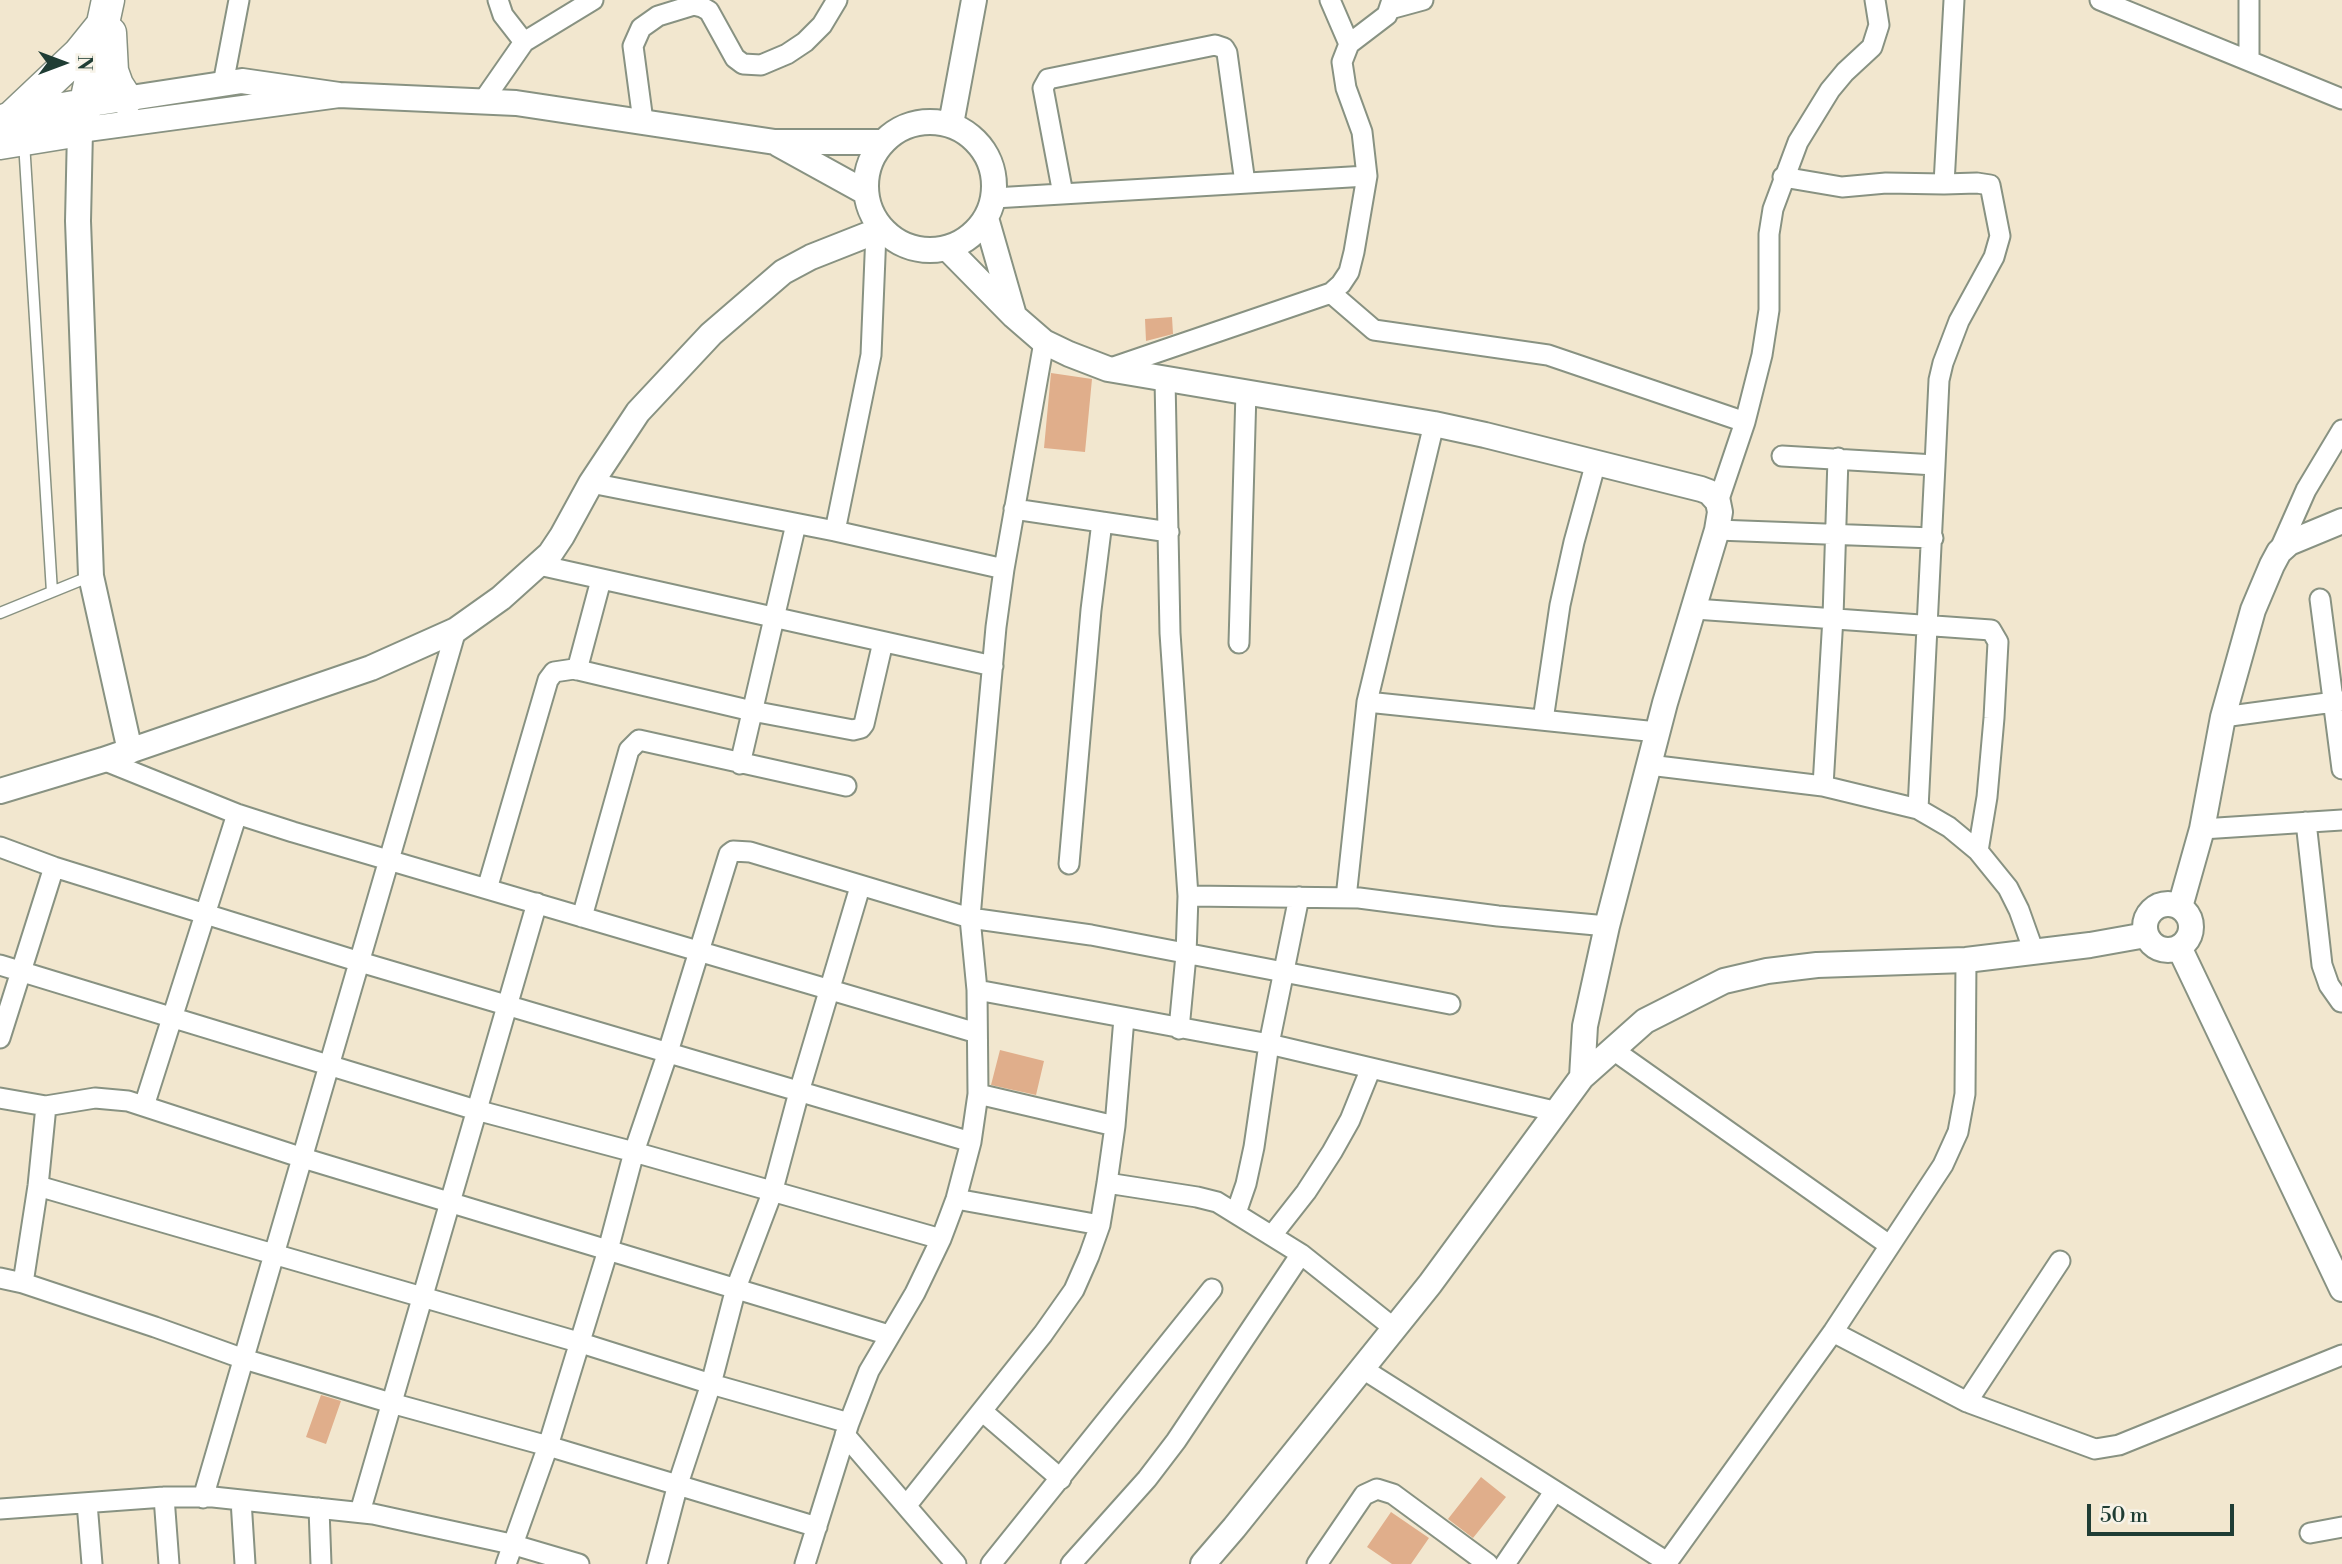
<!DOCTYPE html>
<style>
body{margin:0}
#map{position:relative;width:2342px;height:1564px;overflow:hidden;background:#f2e7cf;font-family:"Libre Bodoni",serif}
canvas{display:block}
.north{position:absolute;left:28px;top:28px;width:70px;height:70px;-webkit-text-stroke:5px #f7f3e8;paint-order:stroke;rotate:90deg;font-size:19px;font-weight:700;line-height:28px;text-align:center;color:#1f3d34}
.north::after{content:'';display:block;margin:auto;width:24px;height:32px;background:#1f3d34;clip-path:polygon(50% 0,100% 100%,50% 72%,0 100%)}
.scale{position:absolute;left:2087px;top:1504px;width:147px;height:32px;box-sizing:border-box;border:4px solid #1f3d34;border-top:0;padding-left:9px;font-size:21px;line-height:24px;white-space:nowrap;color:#1f3d34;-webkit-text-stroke:5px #f7f3e8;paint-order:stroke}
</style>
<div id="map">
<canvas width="2342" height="1564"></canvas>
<div class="north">N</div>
<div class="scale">50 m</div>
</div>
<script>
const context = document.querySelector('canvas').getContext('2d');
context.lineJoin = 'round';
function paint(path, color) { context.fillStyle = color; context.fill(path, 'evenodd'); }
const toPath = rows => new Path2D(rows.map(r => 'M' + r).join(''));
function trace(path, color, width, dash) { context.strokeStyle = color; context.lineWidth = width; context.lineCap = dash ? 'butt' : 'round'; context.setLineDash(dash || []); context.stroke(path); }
paint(toPath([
 [1172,317,1173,334,1146,341,1145,319],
 [1051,373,1092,379,1085,452,1044,448],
 [1000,1050,1044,1061,1036,1095,991,1085],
 [321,1395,341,1401,326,1444,306,1437],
 [1481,1477,1506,1497,1473,1538,1448,1519],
 [1391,1512,1429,1538,1411,1564,1392,1564,1367,1547]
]), '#e0ae8b');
const service = toPath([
 [24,142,52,592],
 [0,613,91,576]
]);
const minor = toPath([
 [1330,0,1349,44],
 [2100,0,2342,99],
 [2249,0,2249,60],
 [1390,9,1423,0],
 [524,42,593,0],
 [223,84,239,0],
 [483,101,524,42,503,15,498,0],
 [643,121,633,46,641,28,658,16,694,5,702,7,709,11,735,58,743,64,761,65,787,54,805,42,822,25,837,0],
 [1783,177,1842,187,1886,183,1944,184],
 [1063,194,1043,88,1048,79,1215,45,1224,48,1227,53,1245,183],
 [994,198,1367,176],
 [1331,293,1374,330,1548,355,1745,422],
 [1108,369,1331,293,1341,284,1349,272,1354,252,1367,176,1362,132,1346,88,1342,62,1349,44,1387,15,1392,0],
 [1165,379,1170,633,1188,896,1186,955,1179,1029],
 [1782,456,1935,465,1918,809],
 [1935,465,1939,380,1943,363,1959,321,1994,257,2000,236,1990,185,1977,183,1944,184,1954,0],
 [591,483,835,531,1004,569],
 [1718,502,1745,422,1762,355,1769,310,1769,234,1773,209,1798,142,1830,90,1845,72,1872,47,1879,25,1875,0],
 [1014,509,1169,532],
 [1717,530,1933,538],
 [835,531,871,355,876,232],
 [2279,551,2306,490,2342,430],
 [539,565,993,666],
 [2320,599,2342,769],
 [1695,609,1991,630,1998,642,1994,718,1987,797,1978,851],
 [1239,643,1246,391],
 [577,670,601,580],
 [1367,702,1657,732],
 [2223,717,2342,701],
 [1543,720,1560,605,1574,542,1596,462],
 [103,760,237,814,293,832,977,1033],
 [740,764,796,524],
 [1649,765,1823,786,1918,809,1949,827,1978,851,2008,888,2019,910,2034,952],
 [1823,786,1833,617,1838,458],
 [2306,822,2322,965,2329,985,2341,1002],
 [2202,829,2342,820],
 [0,847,54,867,360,962,971,1142],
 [1069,864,1091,610,1102,522],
 [487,889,548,680,554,672,574,669,752,711,853,730,861,728,864,724,883,642],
 [1188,896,1359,898,1498,916,1607,926],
 [1346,898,1367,702,1434,424],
 [582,917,629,750,639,740,846,786],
 [0,965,476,1110,634,1152,941,1239],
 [977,990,1269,1044,1558,1112],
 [0,1038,54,867],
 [1612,1049,1889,1245],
 [978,1094,1115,1126],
 [0,1098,46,1106,95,1098,128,1101,303,1158,889,1335],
 [144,1106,237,814],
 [1107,1183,1197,1197,1217,1202,1301,1254,1395,1329],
 [38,1186,578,1342,711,1384,849,1423],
 [956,1199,1100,1225],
 [1236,1213,1246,1184,1254,1147,1269,1044,1299,897],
 [1273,1234,1306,1192,1332,1152,1350,1120,1371,1068],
 [0,1278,23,1283,155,1327,244,1359,391,1403,548,1446,817,1527],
 [23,1283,38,1186,46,1106],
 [1833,1332,1967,1402,2095,1449,2119,1445,2342,1355],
 [1363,1369,1667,1562],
 [1967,1402,2060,1261],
 [982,1411,1061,1479],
 [845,1435,956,1564],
 [164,1497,169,1564],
 [203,1498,456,630],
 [241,1500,245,1564],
 [87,1503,92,1564],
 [906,1506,1043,1334,1074,1290,1089,1256,1100,1225,1107,1183,1115,1126,1124,1018],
 [319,1508,321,1564],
 [0,1509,164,1497,213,1497,373,1514,511,1544,579,1564],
 [360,1512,537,903],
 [2310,1533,2342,1527],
 [506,1564,548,1446,608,1250,634,1152,668,1052,729,854,733,851,750,852,970,918,1091,935,1450,1004],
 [657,1564,678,1484,711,1384,736,1288,772,1193,799,1092,860,887],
 [805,1564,849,1423,869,1371,915,1293,941,1239,956,1199,971,1142,978,1094,977,990,970,918,975,859,996,627,1004,569,1044,342],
 [991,1564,1212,1289],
 [1071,1564,1147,1479,1176,1441,1301,1254],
 [1317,1564,1364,1495,1377,1489,1393,1494,1488,1564],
 [1505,1564,1554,1492],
 [1666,1564,1833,1332,1943,1165,1958,1132,1965,1094,1966,960]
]);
const tertiary = toPath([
 [85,105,242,81,339,95,516,103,775,142,882,142],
 '866 186a64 64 0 1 1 128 0a64 64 0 1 1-128 0Z',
 [951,124,974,0],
 [778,144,865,192],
 [986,218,1013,312],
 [948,249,1014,316,1044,342,1069,354,1108,369,1434,424,1485,435,1701,489,1709,492,1718,502,1720,512,1717,530,1665,703,1607,926,1585,1026,1582,1077],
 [130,751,91,576,78,221,80,130,339,95],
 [0,791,103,760,371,668,456,630,501,598,550,554,562,536,591,483,638,412,711,334,783,272,811,257,882,229],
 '2145 927a23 23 0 1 1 46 0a23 23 0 1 1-46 0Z',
 [2180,907,2202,829,2223,717,2253,610,2272,565,2279,552,2289,543,2342,521],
 [2179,947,2342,1289],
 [1203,1564,1234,1528,1430,1284,1582,1077,1645,1021,1724,981,1767,971,1817,965,1966,960,2090,945,2146,935]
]);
const primary = toPath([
 [110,33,112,71,117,85,126,99],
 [8,119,85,105],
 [10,119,79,54,100,28],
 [0,143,80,130,108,0]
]);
trace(service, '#889282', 13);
trace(minor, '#889282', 23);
trace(tertiary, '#889282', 28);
trace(primary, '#889282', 35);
trace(service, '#fff', 10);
trace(minor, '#fff', 19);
trace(tertiary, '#fff', 24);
trace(primary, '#fff', 32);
</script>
